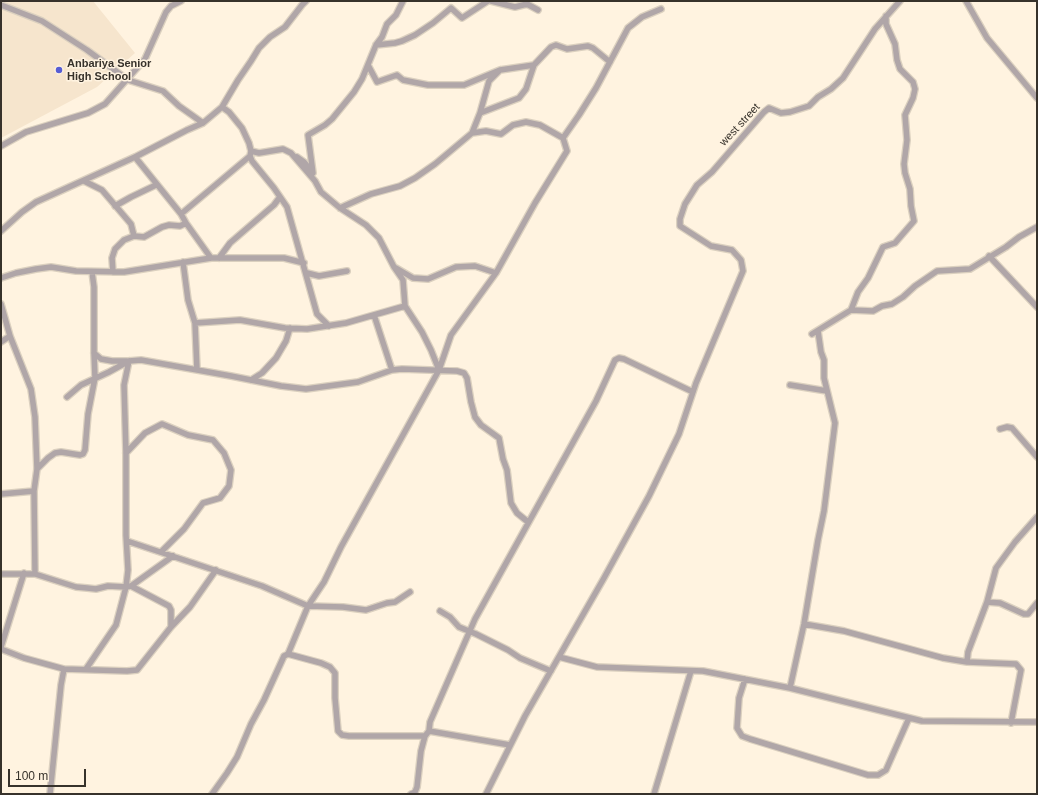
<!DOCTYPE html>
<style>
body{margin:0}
#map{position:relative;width:1038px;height:795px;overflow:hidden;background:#fff3e0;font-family:Helvetica,sans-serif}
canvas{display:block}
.frame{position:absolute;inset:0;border:2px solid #37322b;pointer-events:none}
.scale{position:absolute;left:8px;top:769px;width:78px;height:18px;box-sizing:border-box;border:2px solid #37322b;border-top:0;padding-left:5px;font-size:12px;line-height:14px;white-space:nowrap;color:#37322b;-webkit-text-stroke:3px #fff3e0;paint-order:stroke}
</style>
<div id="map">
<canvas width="1038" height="795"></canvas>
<div class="frame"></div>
<div class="scale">100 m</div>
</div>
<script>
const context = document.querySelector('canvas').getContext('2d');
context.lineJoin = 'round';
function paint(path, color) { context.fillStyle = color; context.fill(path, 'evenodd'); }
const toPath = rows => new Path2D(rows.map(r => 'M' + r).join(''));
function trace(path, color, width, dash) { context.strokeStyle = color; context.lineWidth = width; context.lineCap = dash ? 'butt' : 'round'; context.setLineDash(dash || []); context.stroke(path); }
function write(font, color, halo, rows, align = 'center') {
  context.font = font + ' Helvetica,sans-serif'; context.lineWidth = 3; context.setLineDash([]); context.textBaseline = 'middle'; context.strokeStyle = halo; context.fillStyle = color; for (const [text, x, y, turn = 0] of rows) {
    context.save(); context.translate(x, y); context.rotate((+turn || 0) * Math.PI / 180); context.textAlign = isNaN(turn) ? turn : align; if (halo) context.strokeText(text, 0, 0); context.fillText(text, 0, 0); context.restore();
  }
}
paint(toPath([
 [1,1,93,1,135,53,97,87,1,138]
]), '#f6e5cd');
const minor = toPath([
 [491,1,515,7,527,4,538,10],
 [966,1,987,38,1037,98],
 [1,5,42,21,87,50,128,80,163,91,179,106,203,123],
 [376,45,395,43,402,41,415,35,433,23,451,8,462,18,488,1],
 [368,65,377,82,397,75,403,80,428,85,464,85,500,70],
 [222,107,229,112,242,128,249,143,251,151,250,156,252,161,274,188,287,207,317,314,329,326],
 [480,113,489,81,500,70,534,65],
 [472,133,486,131,501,134,513,125,526,122,540,125,563,138],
 [1,146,26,132,88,113,105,104,145,59,166,12,171,6,181,1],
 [251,151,259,153,283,149,291,153,315,181,321,192,340,208,366,225,379,238,394,267,403,280,405,306,422,332,431,350,439,370],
 [135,157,181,214,186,223,211,258],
 [297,157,304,162,313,173,308,135,325,125,332,119,354,92,362,79,376,45,382,37,387,24,396,15,403,1],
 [84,181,102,190,131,224,134,236],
 [115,206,131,197,156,185],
 [340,208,371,194,400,186,415,178,435,164,472,133,480,113,519,98,526,89,534,65,551,47,556,45,567,49,588,46,593,48,610,62],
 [181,214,250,156],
 [1,231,22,212,36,202,135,157,187,130,203,123,222,107,238,80,251,61,259,48,270,37,285,27,302,5,306,1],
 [989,256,1037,307],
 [219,258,230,243,274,205,280,197],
 [183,262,188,300,195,323,197,370],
 [396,268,413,278,428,279,456,267,475,266,496,273],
 [113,272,112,258,115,249,124,240,134,236,144,237,162,227,169,225,180,226,186,223],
 [307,273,319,276,347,271],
 [1,278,16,273,36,269,51,267,76,271,124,272,211,258,284,258,304,263],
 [1,304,10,336,31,389,35,417,37,469,34,491,35,574],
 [851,310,858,292,868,278,883,247,895,243,914,221,911,206,910,189,905,173,904,164,907,140,905,115,913,98,915,89,913,82,900,69,897,60,895,44,886,24,886,16],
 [374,315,392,370],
 [195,323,240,320,285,328,307,329,346,323,405,306],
 [812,334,851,310,873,311,882,306,892,304,903,297,915,286,937,271,970,269,1006,247,1019,237,1037,227],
 [1,342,10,336],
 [94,353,101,359,112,361,127,361],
 [251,380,262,373,276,358,286,341,290,328],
 [790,385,827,391],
 [67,397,81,385,109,372,129,361],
 [1000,429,1007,427,1012,428,1037,457],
 [126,453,145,433,162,424,188,435,213,440,224,453,231,470,229,486,220,498,203,503,184,529,161,552],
 [37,469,48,458,55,453,61,452,80,455,83,454,85,450,88,414,95,378,94,353,94,287,92,272],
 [1,494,34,491],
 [127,541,262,586,308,606,343,607,366,610,387,603,395,602,410,592],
 [1,574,35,574,76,587,87,588,96,589,108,586,126,587,128,570,126,535,126,453,124,385,129,361,141,360,231,376,281,386,306,389,358,382,392,370,402,369,457,371,464,373,467,378,471,402,475,417,481,425,499,438,503,459,507,470,511,503,517,513,528,522],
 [131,586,173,556],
 [987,602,1000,603,1024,614,1028,614,1037,603],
 [440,611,450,617,459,627,476,634,508,650,520,658,551,671],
 [804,624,844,631,943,658,967,662,1016,664,1021,670,1011,723],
 [1,647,24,573],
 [1,649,24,658,64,669,127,671,137,670,171,627,190,607,216,570],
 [288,654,321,663,330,667,335,673,335,698,338,731,342,735,349,736,425,736],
 [559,657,597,667,703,671,790,688,922,721,1037,722],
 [967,662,968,652,987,602,996,568,1015,542,1037,517],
 [86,669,116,625,126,587,131,586,169,606,171,610,171,627],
 [745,679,739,698,737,728,742,736,750,739,868,775,878,775,886,770,909,718],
 [790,688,804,624,818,540,824,511,835,423,824,378,824,360,821,352,818,331],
 [429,731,510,745],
 [50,794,61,685,64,669],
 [212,794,227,773,237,757,251,724,264,700,284,656,288,654,308,606,324,582,341,547,439,370,451,335,496,273,535,203,567,151,563,138,579,115,596,88,628,28,642,17,661,9],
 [411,794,415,792,417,787,421,751,425,736,429,731,430,722,475,619,596,401,615,360,619,358,624,359,693,392],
 [486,794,525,716,604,578,649,496,679,434,696,383,743,271,741,260,732,250,711,246,680,226,680,219,685,204,697,185,712,172,764,112,769,108,781,113,790,112,809,106,818,97,831,89,843,78,875,29,900,1],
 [654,794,691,671]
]);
trace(minor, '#dbd0bf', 8);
trace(minor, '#b0a6a8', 5.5);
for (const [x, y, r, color] of [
 [59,70,4,"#565dd4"]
]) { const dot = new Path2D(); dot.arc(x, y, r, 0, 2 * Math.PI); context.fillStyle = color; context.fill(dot); trace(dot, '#fff3e0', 1.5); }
write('bold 11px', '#37322b', '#fff3e0', [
 ["Anbariya Senior",67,64],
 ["High School",67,77]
], 'left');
write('11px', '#37322b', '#fff3e0', [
 ["west street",740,125,-47]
]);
</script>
